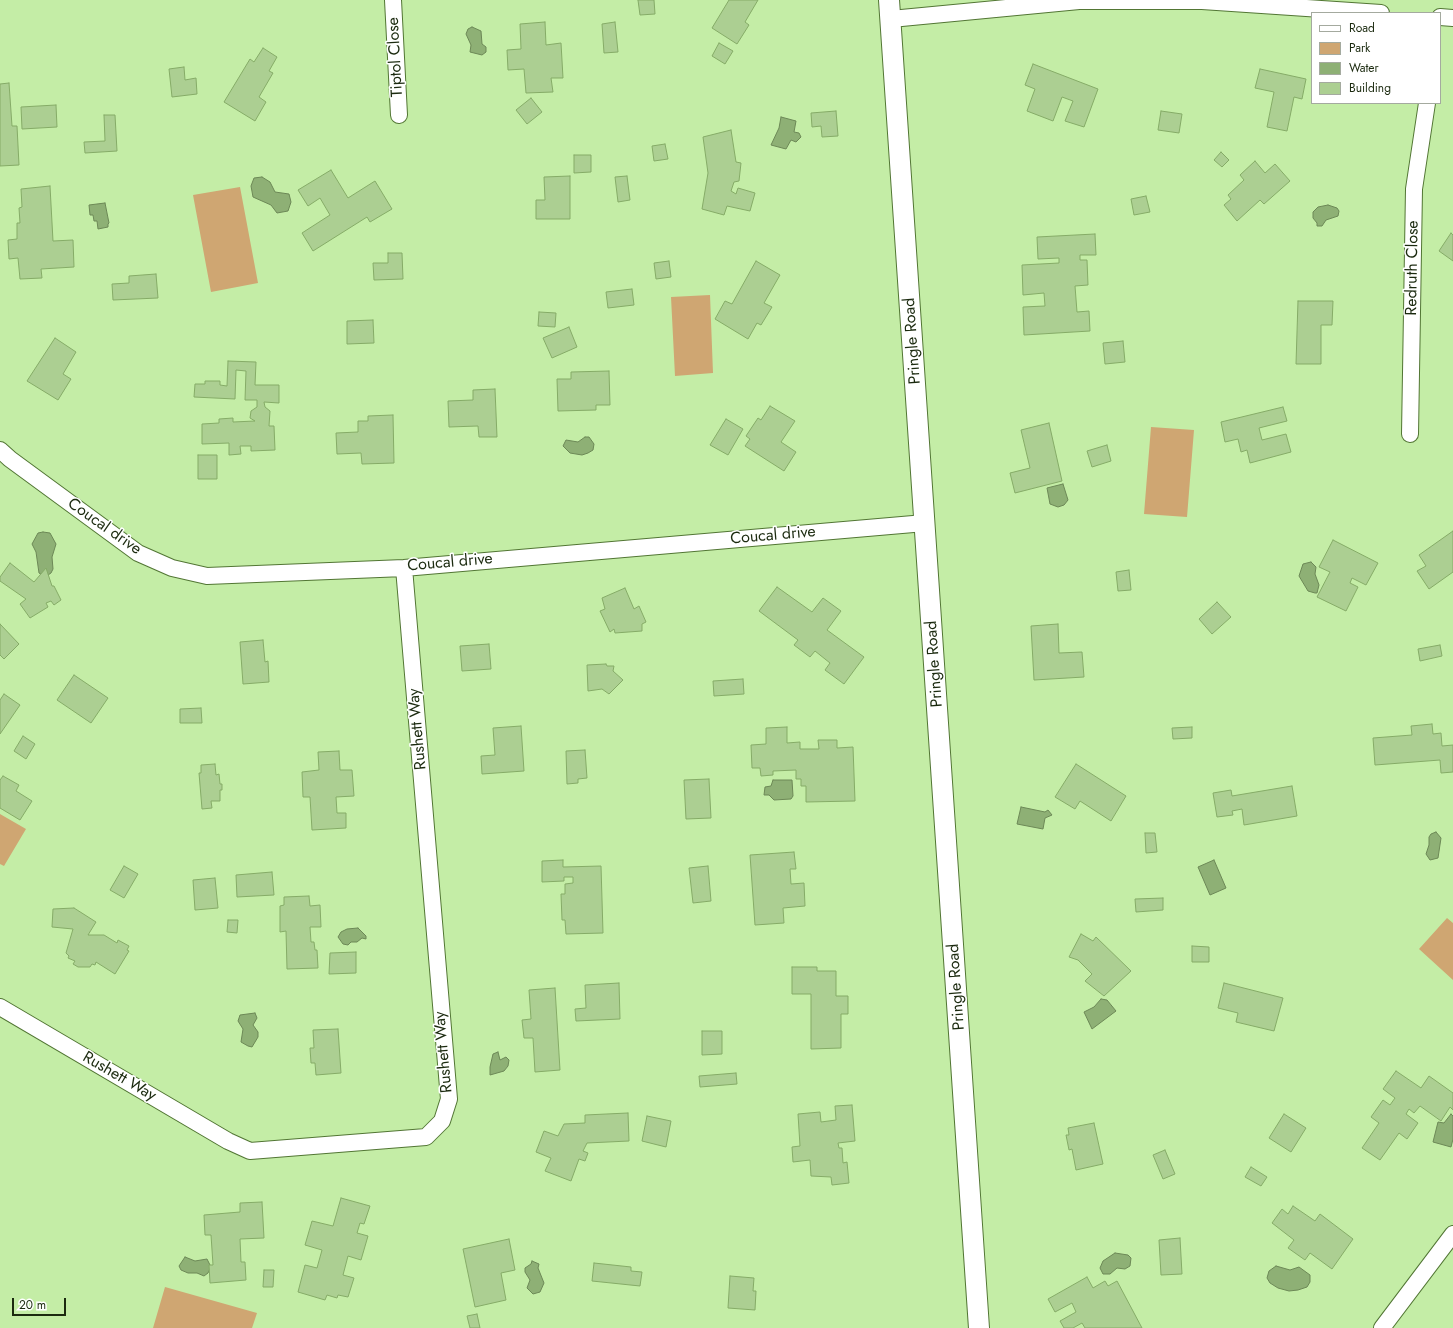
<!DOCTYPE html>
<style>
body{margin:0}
#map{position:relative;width:1453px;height:1328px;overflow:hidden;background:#c4eda6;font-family:Jost,sans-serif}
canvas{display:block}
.legend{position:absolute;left:1311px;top:12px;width:130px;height:92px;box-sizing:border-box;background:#fff;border:1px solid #a4aa9f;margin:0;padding:5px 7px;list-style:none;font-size:12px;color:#1b2a0f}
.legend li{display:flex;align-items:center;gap:8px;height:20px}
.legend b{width:20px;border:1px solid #a4aa9f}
.scale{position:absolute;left:12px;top:1298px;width:54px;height:18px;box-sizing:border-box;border:2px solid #1b2a0f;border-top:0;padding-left:5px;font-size:12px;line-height:14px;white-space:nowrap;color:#1b2a0f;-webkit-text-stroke:3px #fff;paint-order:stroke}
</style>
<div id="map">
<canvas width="1453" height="1328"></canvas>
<ul class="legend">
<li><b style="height:5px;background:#fff"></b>Road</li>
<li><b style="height:11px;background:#cfa672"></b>Park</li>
<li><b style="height:11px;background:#8eb075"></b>Water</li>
<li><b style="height:11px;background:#accf92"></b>Building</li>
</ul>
<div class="scale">20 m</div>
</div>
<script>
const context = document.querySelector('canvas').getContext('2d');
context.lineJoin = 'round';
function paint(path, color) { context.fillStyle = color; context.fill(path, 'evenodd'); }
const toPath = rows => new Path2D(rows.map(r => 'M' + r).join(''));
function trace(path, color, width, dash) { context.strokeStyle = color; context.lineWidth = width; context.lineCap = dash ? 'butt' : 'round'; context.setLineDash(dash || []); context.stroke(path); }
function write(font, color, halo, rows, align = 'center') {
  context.font = font + ' Jost,sans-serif'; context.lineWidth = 3; context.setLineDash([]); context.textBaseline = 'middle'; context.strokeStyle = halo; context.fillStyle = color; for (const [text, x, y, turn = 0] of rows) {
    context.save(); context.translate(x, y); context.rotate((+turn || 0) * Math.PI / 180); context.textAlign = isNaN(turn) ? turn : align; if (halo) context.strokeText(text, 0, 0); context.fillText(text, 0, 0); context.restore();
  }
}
paint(toPath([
 [240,187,258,283,211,292,193,195],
 [710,295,713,373,675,376,671,297],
 [1151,427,1194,430,1187,517,1144,514],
 [0,814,26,829,4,866,0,864],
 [1447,918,1453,923,1453,980,1419,949],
 [165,1287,257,1313,252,1328,153,1328]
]), '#cfa672');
const water = toPath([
 [472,27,481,31,482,44,486,47,486,52,482,55,470,52,471,45,466,34,468,29,472,27],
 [781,117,796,121,794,132,799,133,801,137,796,142,791,140,786,149,771,145,779,128,781,117],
 [262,177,270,182,275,192,289,194,291,202,288,211,277,213,271,205,253,197,251,186,254,178,262,177],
 [105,203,109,223,108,224,108,227,98,229,97,221,94,221,93,215,90,215,89,205,105,203],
 [1328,205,1337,208,1339,211,1338,216,1326,220,1322,226,1317,226,1317,223,1313,218,1313,212,1318,207,1328,205],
 [585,437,589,437,594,444,593,450,588,453,582,455,570,453,563,446,566,440,578,442,585,437],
 [1063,484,1068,500,1064,505,1058,507,1050,504,1047,488,1063,484],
 [43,532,50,533,56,544,52,557,53,569,51,573,45,577,39,573,36,552,32,544,38,533,43,532],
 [1311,562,1316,567,1315,574,1319,585,1317,593,1315,593,1308,591,1299,576,1303,564,1311,562],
 [773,780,792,780,793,796,791,799,774,800,769,795,764,795,765,787,771,786,773,780],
 [1021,807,1045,812,1048,810,1052,815,1045,818,1043,829,1017,824,1021,807],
 [1436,832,1441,838,1438,858,1430,860,1426,854,1429,845,1429,837,1431,834,1436,832],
 [1214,860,1226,888,1210,895,1198,867,1214,860],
 [358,928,366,936,366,939,362,938,357,942,351,942,348,945,343,944,338,937,341,932,347,929,358,928],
 [1101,999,1107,1000,1116,1011,1092,1029,1084,1012,1094,1007,1101,999],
 [255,1013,257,1018,253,1025,258,1032,258,1037,252,1047,248,1046,241,1042,243,1029,238,1021,240,1015,255,1013],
 [498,1052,500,1060,506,1057,509,1060,508,1066,504,1071,490,1075,490,1067,493,1054,498,1052],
 [1451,1114,1453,1116,1453,1139,1451,1147,1433,1142,1438,1122,1444,1123,1451,1114],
 [1115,1253,1128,1255,1131,1258,1130,1266,1125,1269,1117,1268,1110,1274,1103,1274,1100,1268,1103,1261,1115,1253],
 [185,1257,195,1261,207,1259,211,1267,208,1273,204,1276,197,1273,188,1273,181,1270,179,1266,185,1257],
 [532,1261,539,1264,538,1268,544,1283,540,1292,533,1294,527,1288,530,1280,525,1272,525,1268,531,1264,532,1261],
 [1276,1266,1290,1270,1299,1267,1310,1275,1310,1282,1307,1287,1298,1290,1289,1291,1278,1288,1270,1283,1267,1278,1269,1271,1276,1266]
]);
paint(water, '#8eb075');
trace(water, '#6c8856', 1);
const building = toPath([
 [638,0,654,0,655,14,640,15,638,0],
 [729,0,758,0,745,22,749,25,737,44,712,28,729,0],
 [545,22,546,45,561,43,563,78,551,78,553,92,526,93,524,69,508,70,507,50,521,49,520,24,545,22],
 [615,22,618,52,604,53,602,24,615,22],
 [719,43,733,51,725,64,712,56,719,43],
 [263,48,277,57,269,71,273,73,259,97,266,102,255,121,224,102,250,59,254,62,263,48],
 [1033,64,1098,89,1084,127,1065,121,1073,101,1062,97,1053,121,1027,111,1035,89,1025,85,1033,64],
 [184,67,185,80,196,78,197,94,172,97,169,69,184,67],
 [1260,69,1306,79,1302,99,1294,97,1287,131,1267,127,1274,92,1255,88,1260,69],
 [9,83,12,126,17,126,19,165,0,166,0,84,9,83],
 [531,98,542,112,527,124,516,110,531,98],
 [56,105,57,127,22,129,21,107,56,105],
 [836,111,838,136,822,137,821,126,812,127,811,113,836,111],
 [1161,111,1182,114,1179,133,1158,130,1161,111],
 [104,115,115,115,117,151,85,153,84,142,105,141,104,115],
 [731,130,736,162,741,163,739,181,734,182,731,191,736,194,738,188,755,193,750,211,727,206,724,215,702,209,708,173,703,137,731,130],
 [665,144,668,159,654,161,652,146,665,144],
 [1221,152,1229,160,1222,167,1214,160,1221,152],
 [574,155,591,155,591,172,574,173,574,155],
 [1255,161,1265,173,1275,164,1290,181,1264,204,1260,200,1237,221,1224,205,1231,199,1228,195,1244,180,1240,175,1255,161],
 [331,170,348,198,375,181,392,209,370,222,367,217,313,251,302,233,330,215,320,198,308,206,298,190,331,170],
 [570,176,570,219,536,219,536,200,545,200,544,177,570,176],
 [627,176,630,200,618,202,615,177,627,176],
 [50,186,53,241,73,240,74,267,41,269,42,278,20,279,18,258,9,259,8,240,17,239,17,223,20,223,19,208,22,207,21,189,50,186],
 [1146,196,1150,212,1134,215,1131,199,1146,196],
 [1451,233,1453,235,1453,261,1439,251,1451,233],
 [1095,234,1096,255,1080,255,1080,260,1087,260,1088,285,1075,286,1077,312,1089,311,1090,331,1024,335,1023,307,1045,306,1044,293,1023,295,1022,265,1059,263,1059,258,1038,259,1037,237,1095,234],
 [388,253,402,253,403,279,374,280,373,263,388,263,388,253],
 [669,261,671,277,656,279,654,263,669,261],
 [756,261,780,275,764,303,772,307,761,325,757,323,748,339,715,319,725,301,732,304,756,261],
 [156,274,158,298,113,300,112,284,129,283,129,276,156,274],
 [632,289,634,305,608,308,606,292,632,289],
 [1298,301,1333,301,1332,325,1321,325,1321,364,1296,364,1298,301],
 [539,312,556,313,555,327,538,326,539,312],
 [373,320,374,343,347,344,347,321,373,320],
 [569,327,577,347,552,358,543,338,569,327],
 [55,338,76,352,63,374,71,379,58,400,27,381,55,338],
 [1123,341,1125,362,1105,364,1103,343,1123,341],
 [228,361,256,362,255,385,279,385,279,403,264,402,265,407,270,411,269,426,274,426,275,450,251,451,251,446,240,446,241,454,229,455,229,443,202,444,202,424,219,423,219,419,233,418,233,422,255,421,250,418,251,411,257,407,257,400,245,400,246,371,236,370,235,399,194,397,195,384,205,384,205,381,220,381,220,385,227,386,228,361],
 [609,371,610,405,596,405,596,410,558,411,557,379,571,379,571,372,609,371],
 [495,389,497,437,479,437,478,426,449,427,448,401,473,400,473,390,495,389],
 [770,406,795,421,781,442,796,452,784,471,745,446,750,439,746,436,758,418,761,420,770,406],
 [1283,407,1287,421,1259,428,1262,440,1286,434,1291,452,1250,463,1247,450,1241,452,1238,439,1225,442,1221,422,1283,407],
 [393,415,394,463,362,464,361,453,337,454,336,433,358,432,358,421,368,421,368,416,393,415],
 [726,419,743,429,728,455,710,445,726,419],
 [1049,423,1062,481,1015,493,1010,473,1030,468,1021,430,1049,423],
 [1107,445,1111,461,1092,467,1087,451,1107,445],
 [198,455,217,455,217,479,198,479,198,455],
 [1453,531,1453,572,1429,589,1417,571,1426,566,1419,555,1453,531],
 [1333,540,1378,563,1366,585,1352,578,1350,583,1358,587,1346,611,1317,597,1330,572,1319,567,1333,540],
 [10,563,34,582,46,568,52,586,54,586,61,600,54,605,51,601,46,603,48,607,30,618,20,604,26,599,0,581,0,577,10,563],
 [1129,570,1131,590,1118,591,1116,572,1129,570],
 [777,587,812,612,823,598,841,611,827,630,864,657,844,684,825,670,830,663,815,651,810,657,794,645,798,640,759,611,777,587],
 [625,588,634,609,639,606,646,622,642,624,642,631,615,633,614,629,610,632,600,611,605,609,602,598,625,588],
 [1217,602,1231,617,1212,634,1199,619,1217,602],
 [0,624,19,644,4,659,0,655,0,624],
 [1058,624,1059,653,1082,652,1084,677,1034,680,1031,626,1058,624],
 [263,640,265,662,268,661,269,682,243,684,240,642,263,640],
 [489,644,491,669,462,671,460,646,489,644],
 [1440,645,1442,656,1420,661,1418,649,1440,645],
 [606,664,607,666,614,666,613,671,623,680,609,694,602,689,588,691,587,665,606,664],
 [74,675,108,698,91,723,57,700,74,675],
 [743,679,744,694,714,696,713,681,743,679],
 [4,694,20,705,0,734,0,700,4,694],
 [201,708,202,723,180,723,180,709,201,708],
 [1432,724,1433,734,1441,733,1442,746,1453,745,1453,772,1441,773,1440,760,1375,765,1373,738,1412,735,1411,726,1432,724],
 [521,726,524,771,482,774,481,756,495,755,493,728,521,726],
 [787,727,787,743,800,742,800,749,819,749,818,740,837,740,837,748,853,747,855,801,806,802,806,786,801,786,801,779,796,779,796,770,773,771,773,775,761,776,760,768,752,768,751,745,766,744,766,728,787,727],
 [1192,727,1192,738,1173,739,1172,728,1192,727],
 [23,736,35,744,26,759,14,751,23,736],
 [585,750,587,778,578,779,578,783,567,784,566,751,585,750],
 [339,751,340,770,352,770,354,796,336,797,337,813,346,813,346,828,312,830,310,797,303,797,302,772,319,770,318,752,339,751],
 [215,764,216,775,219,774,220,784,222,784,222,790,220,790,220,801,211,801,212,808,202,809,199,773,201,773,201,765,215,764],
 [1076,764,1126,796,1111,821,1080,801,1075,809,1055,797,1076,764],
 [3,776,19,785,16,791,32,801,20,820,0,808,0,780,3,776],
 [709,779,711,818,686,819,684,780,709,779],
 [1292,786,1297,816,1244,825,1242,809,1232,811,1233,815,1217,817,1213,793,1231,790,1232,796,1292,786],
 [1145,833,1155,833,1157,852,1146,853,1145,833],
 [794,852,796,869,790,869,791,884,804,883,805,906,783,908,784,923,755,925,750,855,794,852],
 [563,860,563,867,601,866,603,933,566,934,565,920,562,920,561,894,565,894,565,884,573,883,573,877,564,877,564,881,542,882,542,861,563,860],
 [124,866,138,874,124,898,110,890,124,866],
 [708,866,711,901,693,903,689,868,708,866],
 [272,872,274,895,237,897,236,875,272,872],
 [215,878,218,908,195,910,193,880,215,878],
 [309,896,310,906,320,905,321,927,310,927,311,942,314,942,315,950,317,950,318,968,287,969,286,931,280,932,280,906,284,905,284,897,309,896],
 [1163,898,1163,910,1136,912,1135,899,1163,898],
 [74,908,96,922,88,935,104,935,117,943,118,940,129,946,127,950,129,951,115,974,96,962,95,965,92,964,90,967,78,967,73,964,75,961,68,958,69,956,66,953,73,929,52,927,53,909,74,908],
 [228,920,238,920,237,933,227,932,228,920],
 [1081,934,1093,941,1096,937,1131,971,1104,996,1085,981,1092,974,1078,960,1069,957,1081,934],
 [1192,946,1209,947,1209,962,1192,962,1192,946],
 [356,952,356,973,329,974,330,953,356,952],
 [792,967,817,967,817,971,836,971,836,996,848,996,848,1014,841,1014,841,1048,811,1049,811,994,792,994,792,967],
 [619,983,620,1019,576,1021,575,1009,586,1008,585,985,619,983],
 [1224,983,1283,998,1274,1031,1236,1022,1238,1013,1218,1008,1224,983],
 [555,988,560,1070,535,1072,533,1038,524,1038,522,1020,531,1019,529,990,555,988],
 [338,1029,341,1073,316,1075,315,1063,311,1063,310,1048,314,1048,313,1030,338,1029],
 [702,1031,722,1031,722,1054,702,1055,702,1031],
 [1396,1071,1421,1088,1429,1076,1453,1093,1453,1110,1450,1107,1441,1121,1420,1106,1414,1113,1409,1109,1406,1114,1418,1123,1407,1139,1399,1133,1380,1160,1362,1148,1379,1123,1371,1117,1383,1100,1390,1105,1395,1098,1383,1089,1396,1071],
 [736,1073,737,1084,700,1087,699,1076,736,1073],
 [852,1105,855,1141,838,1143,839,1148,842,1148,843,1163,847,1162,849,1183,832,1185,831,1177,811,1176,810,1160,793,1162,792,1147,800,1146,798,1114,820,1112,821,1122,836,1120,835,1106,852,1105],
 [628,1113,629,1141,587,1143,583,1151,588,1153,585,1161,579,1159,571,1181,545,1171,551,1158,536,1152,544,1131,558,1136,564,1124,585,1123,585,1115,628,1113],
 [1284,1114,1306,1128,1291,1152,1269,1138,1284,1114],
 [647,1116,671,1121,666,1147,642,1141,647,1116],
 [1094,1123,1103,1164,1076,1170,1072,1149,1069,1150,1066,1135,1069,1135,1068,1128,1094,1123],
 [1165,1150,1175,1174,1163,1179,1153,1155,1165,1150],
 [1251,1167,1267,1177,1261,1186,1245,1177,1251,1167],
 [341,1198,370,1206,364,1224,360,1223,357,1233,368,1236,361,1260,348,1256,343,1275,354,1278,348,1297,338,1295,337,1298,327,1295,325,1300,298,1292,305,1265,317,1268,322,1250,305,1245,312,1221,333,1226,341,1198],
 [262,1202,264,1238,240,1239,241,1262,245,1262,246,1280,210,1283,209,1265,213,1265,211,1235,205,1235,204,1215,240,1212,240,1203,262,1202],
 [1293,1206,1315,1221,1320,1214,1353,1239,1332,1269,1310,1253,1305,1260,1288,1248,1294,1240,1272,1223,1282,1209,1288,1214,1293,1206],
 [1180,1238,1182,1274,1161,1275,1159,1240,1180,1238],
 [509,1239,515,1270,501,1273,506,1300,475,1307,463,1249,509,1239],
 [594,1263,631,1267,631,1271,642,1272,640,1286,592,1281,594,1263],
 [264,1270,274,1270,273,1287,263,1287,264,1270],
 [730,1276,754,1278,753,1291,756,1291,755,1310,728,1308,730,1276],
 [1087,1277,1093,1288,1105,1281,1108,1286,1117,1281,1142,1328,1085,1328,1082,1323,1073,1328,1064,1328,1060,1321,1076,1312,1072,1303,1055,1312,1048,1299,1087,1277],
 [477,1314,480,1328,470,1328,467,1316,477,1314]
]);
paint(building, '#accf92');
trace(building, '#85ab67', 1);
const minor = toPath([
 [393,0,399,115],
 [1440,17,1453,18],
 [891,19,1079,1,1202,1,1381,13],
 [1410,434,1414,189,1427,103],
 [0,450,10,459,138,553,172,568,207,576,404,568,925,523],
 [0,1007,228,1141,250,1151,426,1137,442,1121,449,1099,404,568],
 [1382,1328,1453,1234]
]);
const tertiary = toPath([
 [889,0,979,1328]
]);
trace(minor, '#527634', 18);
trace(tertiary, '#527634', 22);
trace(minor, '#fff', 16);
trace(tertiary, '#fff', 20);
write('16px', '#1b2a0f', '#fff', [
 ["Tiptol Close",396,57,-93],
 ["Redruth Close",1413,268,-89],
 ["Pringle Road",913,341,-94],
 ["Coucal drive",104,527,35],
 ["Coucal drive",773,536,-5],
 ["Coucal drive",450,563,-5],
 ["Pringle Road",935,664,-94],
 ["Rushett Way",418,729,-95],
 ["Pringle Road",957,987,-94],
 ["Rushett Way",444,1052,-95],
 ["Rushett Way",119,1077,30]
]);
</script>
